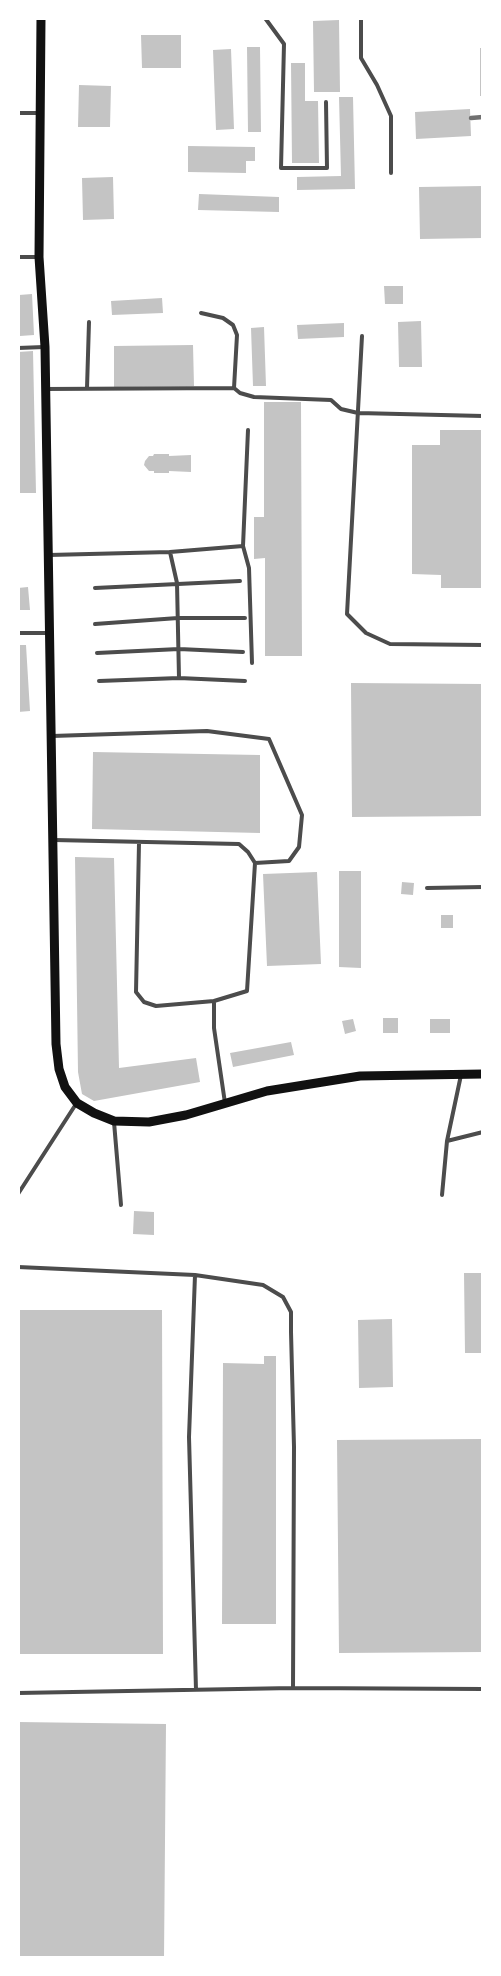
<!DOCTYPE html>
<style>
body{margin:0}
#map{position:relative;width:501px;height:1976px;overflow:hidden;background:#fff;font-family:Overpass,sans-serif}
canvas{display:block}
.frame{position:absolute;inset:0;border:20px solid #fff;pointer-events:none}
</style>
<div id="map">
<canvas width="501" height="1976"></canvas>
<div class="frame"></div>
</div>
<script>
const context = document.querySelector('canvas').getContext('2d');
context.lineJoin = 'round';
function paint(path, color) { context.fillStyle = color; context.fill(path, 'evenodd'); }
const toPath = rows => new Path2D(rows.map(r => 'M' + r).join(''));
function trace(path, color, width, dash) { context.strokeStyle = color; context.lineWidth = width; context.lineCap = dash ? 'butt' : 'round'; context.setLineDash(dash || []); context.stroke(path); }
paint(toPath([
 [339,20,340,92,314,92,313,21],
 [141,35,181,35,181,68,142,68],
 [247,47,260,47,261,132,248,132],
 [480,48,483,48,483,96,480,96],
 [231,49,234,129,216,130,213,50],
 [291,63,305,63,305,101,318,101,319,163,292,163],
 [79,85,111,86,110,127,78,127],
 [339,97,353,97,355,189,297,190,297,177,341,176],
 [470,109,471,136,416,139,415,112],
 [188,146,255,147,255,161,246,161,246,173,188,172],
 [113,177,114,219,83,220,82,178],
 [483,186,483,238,420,239,419,187],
 [199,194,279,197,279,212,198,210],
 [384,286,403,286,403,304,385,304],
 [32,294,34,335,20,336,19,295],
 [162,298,163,313,112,315,111,301],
 [421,321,422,367,399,367,398,322],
 [344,323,344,337,298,339,297,325],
 [264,327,266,386,253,386,251,328],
 [193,345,194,386,114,387,114,346],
 [33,351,36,493,18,493,18,352],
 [264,402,301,402,302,656,265,656,265,558,254,559,254,517,264,517],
 [440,430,483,430,483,588,441,588,441,575,412,574,412,445,440,445],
 [154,454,169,454,169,456,191,455,191,472,169,471,169,473,154,473,154,471,149,471,144,465,145,461,149,456,153,456],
 [28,587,30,610,18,610,18,588],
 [18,645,26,645,30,711,18,712],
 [351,683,483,684,483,816,352,817],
 [93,752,260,755,260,833,92,829],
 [75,857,114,858,119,1068,196,1058,200,1082,94,1101,82,1094,78,1072],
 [339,871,361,871,361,968,339,967],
 [317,872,321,964,267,966,263,874],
 [402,882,414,883,413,895,401,894],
 [441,915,453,915,453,928,441,928],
 [383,1018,398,1018,398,1033,383,1033],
 [353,1019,356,1031,345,1034,342,1021],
 [430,1019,450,1019,450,1033,430,1033],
 [291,1042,294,1055,233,1067,230,1053],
 [134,1211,154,1212,154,1235,133,1234],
 [464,1273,483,1273,483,1353,465,1353],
 [18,1310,162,1310,163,1654,18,1654],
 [392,1319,393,1387,359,1388,358,1320],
 [264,1356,276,1356,276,1624,222,1624,223,1363,264,1364],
 [483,1439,483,1652,339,1653,337,1440],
 [18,1722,166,1724,164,1958,18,1958]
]), '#c4c4c4');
trace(toPath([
 [265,18,284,44,281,168,327,168,326,102],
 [361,18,361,58,377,85,391,116,391,173],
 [18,113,39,113],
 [18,257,38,257],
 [362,336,347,614,366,633,390,644,483,645],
 [18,348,44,347],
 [87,388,89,322],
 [234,388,240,393,254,397,331,400,341,409,358,413,483,416],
 [45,389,234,388,237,335,233,325,223,318,201,313],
 [243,546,249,568,252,663],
 [170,552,177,583,179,678],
 [49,555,170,552,243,546,248,430],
 [95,588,240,581],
 [95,624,178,618,245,618],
 [18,633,49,633],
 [97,653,179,649,243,652],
 [99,681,179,678,245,681],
 [52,736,207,731,269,739,302,815,299,847,289,861,255,863],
 [54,840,239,844,248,852,255,863,247,991,214,1001,214,1028,225,1103],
 [139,843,136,992,144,1002,156,1006,214,1001],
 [427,888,483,887],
 [114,1122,121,1205],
 [447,1141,461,1075],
 [18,1194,76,1104],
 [442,1195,447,1141,483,1132],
 [18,1267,195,1275,263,1285,283,1297,291,1312,291,1332,294,1447,293,1688],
 [195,1275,189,1437,196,1690],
 [18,1693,293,1688,483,1689]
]), '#4c4c4c', 4);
trace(toPath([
 [41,18,39,257,45,347,56,1044,59,1069,65,1087,77,1103,94,1113,114,1121,149,1122,186,1115,267,1091,360,1076,483,1074]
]), '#111', 9);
trace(toPath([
 [471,118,483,117]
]), '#707070', 4.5);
</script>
